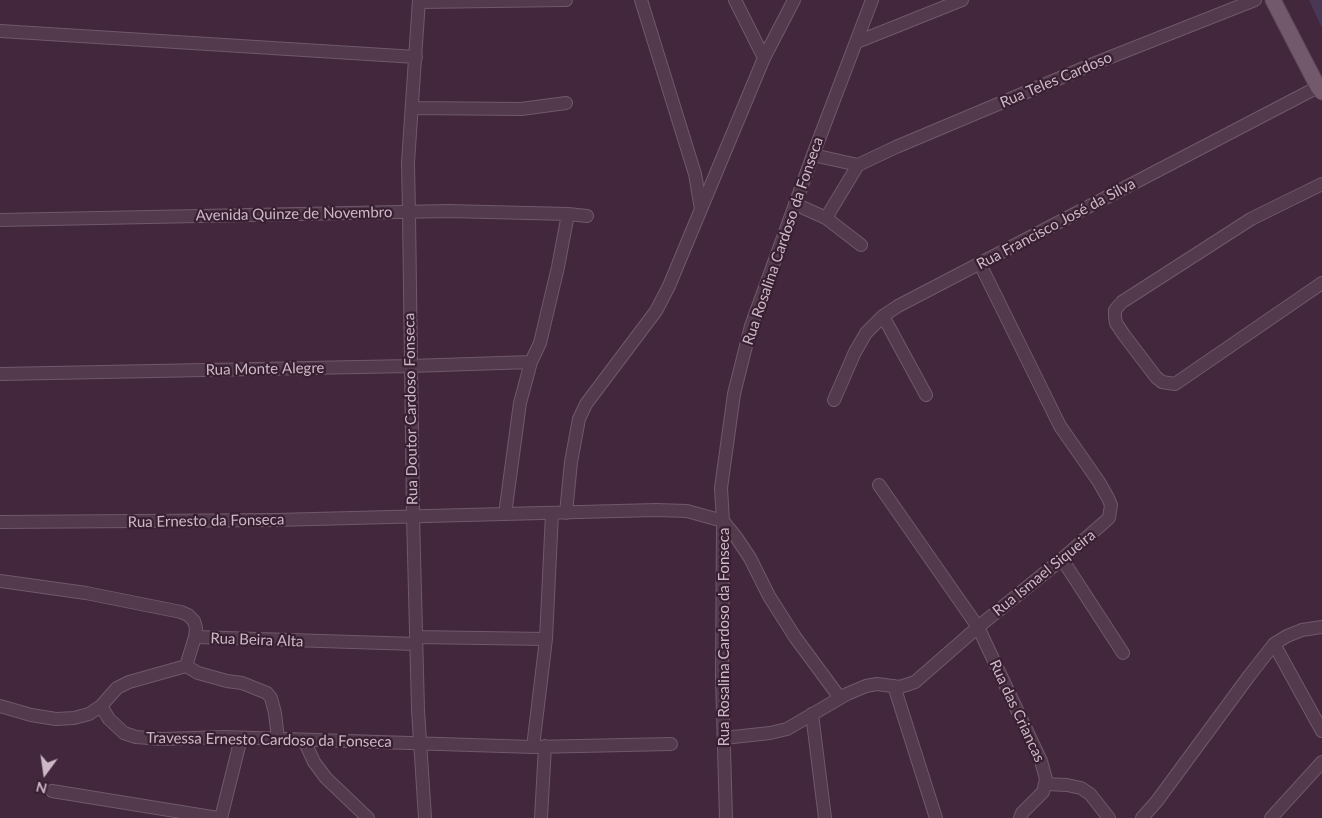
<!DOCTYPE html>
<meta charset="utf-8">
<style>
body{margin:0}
#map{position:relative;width:1322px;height:818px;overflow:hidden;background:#43273c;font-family:Lato,sans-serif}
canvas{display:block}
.north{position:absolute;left:20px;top:748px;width:50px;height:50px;-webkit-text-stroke:4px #382032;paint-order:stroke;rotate:194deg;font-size:14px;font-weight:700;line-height:20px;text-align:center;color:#ccb8c7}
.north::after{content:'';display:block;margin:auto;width:18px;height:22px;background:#ccb8c7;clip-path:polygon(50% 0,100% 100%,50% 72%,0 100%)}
</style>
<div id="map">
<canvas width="1322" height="818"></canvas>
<div class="north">N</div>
</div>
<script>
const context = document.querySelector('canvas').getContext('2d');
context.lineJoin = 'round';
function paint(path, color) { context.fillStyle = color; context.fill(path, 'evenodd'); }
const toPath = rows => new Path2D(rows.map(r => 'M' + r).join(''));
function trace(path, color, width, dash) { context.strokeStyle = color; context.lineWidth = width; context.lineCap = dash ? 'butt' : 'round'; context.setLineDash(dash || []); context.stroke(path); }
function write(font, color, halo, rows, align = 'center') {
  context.font = font + ' Lato,sans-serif'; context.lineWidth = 4.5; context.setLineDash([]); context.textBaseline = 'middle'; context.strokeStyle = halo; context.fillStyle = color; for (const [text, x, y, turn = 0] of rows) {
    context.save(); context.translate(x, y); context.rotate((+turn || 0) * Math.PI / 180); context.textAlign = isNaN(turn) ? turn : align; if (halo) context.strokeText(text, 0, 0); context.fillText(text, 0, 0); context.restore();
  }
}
paint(toPath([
 [1309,0,1322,0,1322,28]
]), '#483856');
const minor = toPath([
 [419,0,408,162,409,213,413,515,418,710,425,818],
 [641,0,695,174,701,209],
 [735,0,764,58],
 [419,2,566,0],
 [0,31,416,57],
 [857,42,962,0],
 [412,108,521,109,566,103],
 [813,155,858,165,826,218],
 [858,165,896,147,1098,62,1255,0],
 [1322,184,1251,219,1122,302,1115,310,1115,317,1116,323,1124,335,1156,377,1162,382,1175,384,1322,283],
 [795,204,826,218,861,245],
 [0,220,448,211,568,214,587,216],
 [883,316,926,395],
 [0,374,410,366,531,362],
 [834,400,855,352,866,333,883,316,898,306,1318,87],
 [879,485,978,627,1041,761,1046,779,1043,792,1022,813,1020,818],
 [566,513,571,462,579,419,586,404,656,311,669,286,764,58,794,0],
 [505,514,520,403,531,362,540,343,558,267,568,214],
 [0,522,276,520,656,510,687,511,723,521,736,537,750,558,769,596,795,637,840,698],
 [1062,559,1123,653],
 [0,581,86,593,181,612,188,615,194,621,196,628,195,637,416,644],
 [416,637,546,639],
 [1274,644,1322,731],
 [186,666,198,673,227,681,242,683,267,693,271,698,275,713,278,739],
 [894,686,936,818],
 [0,706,31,715,56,719,74,718,89,714,101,706,117,688,129,682,186,666,195,637],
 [101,706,109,719,124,733,136,737,162,739,224,737,533,747,671,744],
 [812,714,825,818],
 [724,738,770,733,787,729,847,694,866,686,877,684,900,687,915,682,978,627,1062,559,1109,518,1111,505,1108,498,1099,482,1060,426,980,264],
 [304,740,314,762,326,778,368,818],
 [533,747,546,639,552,513],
 [1046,784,1067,785,1081,788,1090,794,1109,818],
 [52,791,218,818],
 [221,818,241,738],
 [541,818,545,746],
 [726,818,722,679,723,521,721,488,734,394,751,326,813,155,872,0],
 [1142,818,1157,801,1249,676,1274,644,1287,636,1302,630,1322,627],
 [1271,818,1322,762]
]);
const major = toPath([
 [1273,0,1318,87,1322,92]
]);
trace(minor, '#70596a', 14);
trace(major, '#5c4556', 17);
trace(minor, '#533b4d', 12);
trace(major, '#73596c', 15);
write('15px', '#ccb8c7', '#382032', [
 ["Rua Teles Cardoso",1056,80,-23],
 ["Avenida Quinze de Novembro",294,214,-1],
 ["Rua Francisco José da Silva",1056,224,-28],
 ["Rua Rosalina Cardoso da Fonseca",783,241,-71],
 ["Rua Monte Alegre",265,369,-1],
 ["Rua Doutor Cardoso Fonseca",411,409,-91],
 ["Rua Ernesto da Fonseca",206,521,-1],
 ["Rua Ismael Siqueira",1044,573,-39],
 ["Rua Rosalina Cardoso da Fonseca",724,637,-90],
 ["Rua Beira Alta",257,640,2],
 ["Rua das Criancas",1017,711,65],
 ["Travessa Ernesto Cardoso da Fonseca",269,740,1]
]);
</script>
